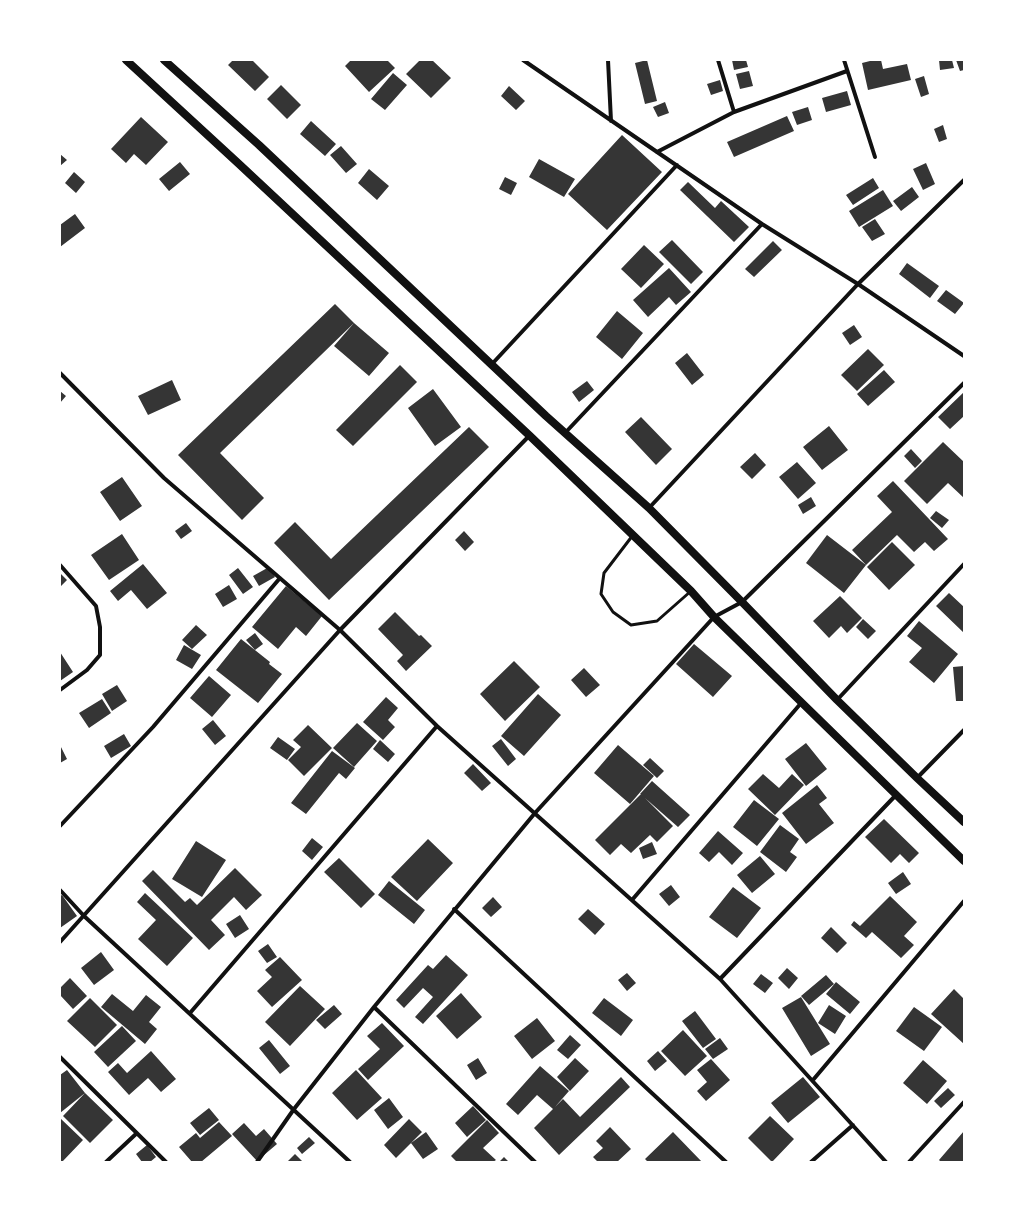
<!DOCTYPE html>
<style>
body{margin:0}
#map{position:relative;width:1024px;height:1222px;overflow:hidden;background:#fff;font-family:Arial,sans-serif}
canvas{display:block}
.frame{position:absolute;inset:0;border:61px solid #fff;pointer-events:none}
</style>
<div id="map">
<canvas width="1024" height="1222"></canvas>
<div class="frame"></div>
</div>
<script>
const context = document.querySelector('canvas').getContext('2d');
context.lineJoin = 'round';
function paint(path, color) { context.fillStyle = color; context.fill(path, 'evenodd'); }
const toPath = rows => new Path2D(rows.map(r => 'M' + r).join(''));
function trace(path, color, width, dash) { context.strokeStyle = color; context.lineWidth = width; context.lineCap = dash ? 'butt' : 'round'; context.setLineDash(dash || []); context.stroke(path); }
paint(toPath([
 [233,60,252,60,269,77,255,91,228,65],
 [351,60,387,60,395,68,369,92,345,66],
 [420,60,432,60,451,78,431,98,406,74],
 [647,60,657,101,645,104,635,63],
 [732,60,746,60,748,67,734,70],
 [874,60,881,60,883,69,907,64,911,80,868,90,862,63],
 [939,60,952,60,954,68,940,70],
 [956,60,964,60,964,70,960,71],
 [749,71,753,86,740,89,736,74],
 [393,73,407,85,385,110,371,99],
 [924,76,929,94,921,97,915,79],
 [720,80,723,91,711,95,707,84],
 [281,85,301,105,287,119,267,99],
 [509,86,525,101,516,110,501,96],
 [847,91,851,105,826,112,822,98],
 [665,102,669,113,658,117,653,107],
 [808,107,812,120,797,125,792,112],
 [787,116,794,131,734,157,727,142],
 [141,117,168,142,146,165,134,154,126,163,111,149],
 [311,121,336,144,325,156,300,134],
 [943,125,947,139,939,142,934,129],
 [622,135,662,172,607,230,568,194],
 [341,146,357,164,346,173,330,155],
 [60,154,67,160,60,166],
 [539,159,575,179,564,197,529,177],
 [180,162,190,174,169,191,159,179],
 [926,163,935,184,923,190,913,169],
 [369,169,389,186,377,200,358,183],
 [74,172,85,182,76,193,65,183],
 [505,177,517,183,511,195,499,189],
 [873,178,879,188,853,205,846,195],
 [688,182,715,208,721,201,749,227,734,242,680,190],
 [912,187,919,197,901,211,893,201],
 [883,190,893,206,859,227,849,211],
 [75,214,85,228,60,247,60,225],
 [875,219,885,234,872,241,862,227],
 [672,240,703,272,691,284,659,252],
 [773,241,782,250,754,277,745,269],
 [644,245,664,264,641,288,621,269],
 [907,263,939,286,930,298,899,274],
 [669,268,691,292,676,305,669,297,648,317,633,300],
 [946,290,964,303,955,314,937,301],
 [335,304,354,323,220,453,264,498,242,520,178,455],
 [617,311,643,333,622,359,596,337],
 [354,323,389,353,369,376,334,346],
 [854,325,862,337,850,345,842,333],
 [868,349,884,365,857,391,841,375],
 [687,353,704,375,692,385,675,363],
 [400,365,417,382,353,446,336,430],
 [884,370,895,382,868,406,857,394],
 [172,380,181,400,148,415,138,396],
 [587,381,594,390,579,402,572,392],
 [433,389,461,427,435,446,408,408],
 [60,391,66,396,60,403],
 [964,392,964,416,950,429,938,417],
 [641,417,672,449,656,465,625,432],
 [829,426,848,450,822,470,803,447],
 [469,427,489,447,329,600,274,543,295,522,331,559],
 [943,442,964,462,964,498,948,483,927,504,904,481],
 [911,449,922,461,915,468,904,456],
 [755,453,766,465,752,479,740,467],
 [797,462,816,483,798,499,779,477],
 [122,477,142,506,120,521,100,492],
 [893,481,948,539,934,551,925,542,914,552,897,535,866,565,852,550,892,512,877,496],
 [811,497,816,506,803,514,798,505],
 [936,511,949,520,942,528,930,518],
 [186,523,192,531,181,539,175,531],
 [464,531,474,542,465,551,455,540],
 [122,534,139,560,109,580,91,555],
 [827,535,866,565,844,593,806,563],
 [892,542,915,565,889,590,867,567],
 [143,564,167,593,147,609,131,590,118,601,110,591],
 [269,567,275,577,259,586,253,576],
 [238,568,253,587,243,594,229,575],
 [60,573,67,580,60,587],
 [229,585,237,599,223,607,215,594],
 [286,586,322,616,306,636,296,627,278,649,252,627],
 [949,593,964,607,964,633,936,606],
 [840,596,862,618,847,633,841,626,829,638,813,621],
 [395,612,419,636,421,635,432,646,406,671,397,661,403,655,378,629],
 [863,619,876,631,868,639,856,627],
 [919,621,958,654,934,683,909,662,922,648,907,636],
 [196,625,207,635,192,649,182,640],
 [255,633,263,644,255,650,246,640],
 [241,639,270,662,269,664,282,674,258,703,216,670],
 [694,644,732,676,713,697,676,664],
 [184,645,201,655,192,669,176,660],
 [60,652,73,672,60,681],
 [514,661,540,687,505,721,480,694],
 [964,666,964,701,956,701,953,667],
 [584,668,600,685,586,697,571,680],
 [209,676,231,695,212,717,190,698],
 [117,685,127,701,112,711,102,694],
 [538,694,561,715,524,756,501,736],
 [386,697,398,708,388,720,395,727,383,740,363,722],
 [102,699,111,713,89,728,79,713],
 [213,720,226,736,215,745,202,729],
 [357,723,377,741,354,767,333,748],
 [308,725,332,748,304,776,288,760,301,747,293,740],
 [124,734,131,746,111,758,104,746],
 [278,737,295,749,287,760,270,748],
 [501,739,516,759,508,766,492,746],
 [380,740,395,754,388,762,373,749],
 [806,743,827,769,806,786,785,759],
 [60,745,67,759,60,763],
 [618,745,654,776,630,804,594,773],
 [332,751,355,768,346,779,339,773,306,814,291,803],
 [650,758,664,771,657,778,643,765],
 [473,764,491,783,482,791,464,773],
 [763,774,779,788,792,774,804,785,775,815,748,789],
 [652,781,690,815,678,827,645,798,673,826,657,842,650,835,631,853,621,844,610,855,595,840,641,794,640,794],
 [817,785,827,798,819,804,834,823,806,844,782,813],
 [754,800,779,819,757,846,733,827],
 [884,819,919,853,909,863,900,854,891,863,865,837],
 [780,825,799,839,790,852,797,857,786,872,760,852],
 [718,831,743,853,732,865,719,852,709,862,699,853],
 [312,838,323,847,312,860,302,851],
 [428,839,453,863,417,901,391,877],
 [196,841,226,860,202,897,172,879],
 [652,842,657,854,643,859,639,848],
 [760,856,775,874,752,893,737,875],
 [339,858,375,894,361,908,324,872],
 [235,868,262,895,246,910,234,897,211,920,225,935,209,950,142,881,153,870,185,902,190,898,197,905],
 [903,872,911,884,896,894,888,883],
 [389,881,425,910,414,924,378,895],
 [671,885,680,897,669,906,659,894],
 [733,887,761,908,737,938,709,917],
 [145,893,193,938,167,966,138,939,156,920,137,902],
 [62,895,77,916,60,928,60,896],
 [890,896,917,922,904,936,914,945,901,958,872,932,866,938,851,925,854,921,860,926],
 [493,897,502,907,491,917,482,908],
 [588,909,605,924,595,935,578,919],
 [240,915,249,929,235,938,226,924],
 [831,927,847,943,837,953,821,938],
 [268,944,277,957,267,963,258,951],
 [101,952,114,970,94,985,81,968],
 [446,955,468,975,423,1024,415,1017,433,997,423,988,404,1008,396,1000,428,965,433,969],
 [280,957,302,980,272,1007,257,991,272,977,265,970],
 [787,968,798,978,789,989,778,978],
 [627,973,636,983,627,991,618,980],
 [761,974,773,983,765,993,753,984],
 [826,975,834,984,809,1005,801,996],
 [70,978,87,996,73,1009,60,995,60,988],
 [836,982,860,1002,850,1014,826,994],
 [300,986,325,1009,290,1046,265,1022],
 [954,989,964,999,964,1044,931,1014],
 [461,993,482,1017,457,1039,436,1016],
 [112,994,133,1011,146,995,161,1007,149,1022,157,1029,145,1044,101,1007],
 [801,997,830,1044,811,1056,782,1008],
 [90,998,117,1025,95,1047,67,1021],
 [604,998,633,1020,621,1036,592,1013],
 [334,1005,342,1014,325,1029,316,1020],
 [829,1005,846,1016,835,1034,818,1023],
 [914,1007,942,1027,924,1051,896,1031],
 [695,1011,716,1039,703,1048,682,1021],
 [537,1018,555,1041,532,1059,514,1036],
 [382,1023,404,1046,368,1080,358,1069,380,1049,367,1036],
 [122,1026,136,1041,108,1067,94,1052],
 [683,1030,707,1056,685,1076,661,1051],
 [570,1035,581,1045,568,1059,557,1050],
 [720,1038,728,1049,713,1059,705,1049],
 [269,1040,290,1066,280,1074,259,1048],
 [151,1051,176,1079,161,1092,148,1078,129,1095,108,1072,118,1063,127,1073],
 [658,1051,667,1061,655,1071,647,1061],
 [478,1058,487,1073,476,1080,467,1065],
 [575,1058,589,1071,570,1091,557,1077],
 [711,1059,730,1080,706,1101,697,1091,707,1082,697,1070],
 [923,1060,947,1081,927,1104,903,1083],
 [540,1066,569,1091,555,1107,563,1099,580,1117,621,1077,630,1087,559,1155,534,1128,553,1109,537,1095,518,1115,506,1104],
 [67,1070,85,1093,60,1113,60,1075],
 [356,1070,382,1098,357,1120,332,1093],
 [803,1077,820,1097,788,1123,771,1103],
 [948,1088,955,1095,941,1108,934,1101],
 [85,1093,113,1120,90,1143,63,1116],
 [389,1098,403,1117,388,1129,374,1110],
 [473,1106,486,1120,467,1137,455,1123],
 [209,1108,219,1120,200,1135,190,1123],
 [770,1116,794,1139,772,1162,748,1138],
 [60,1118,83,1140,62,1162,60,1162],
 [409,1119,422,1132,396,1158,384,1145],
 [487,1120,499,1133,483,1148,496,1160,493,1162,457,1162,451,1156],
 [219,1122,232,1136,201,1162,192,1162,179,1147,196,1133,200,1138],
 [244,1123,256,1136,264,1129,277,1144,257,1161,232,1134],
 [610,1127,631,1149,617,1162,598,1162,593,1157,603,1148,596,1141],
 [964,1131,964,1162,941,1162,939,1160],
 [426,1132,438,1149,423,1159,411,1143],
 [673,1132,702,1162,648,1162,645,1159],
 [309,1137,315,1143,302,1154,297,1148],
 [147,1145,156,1157,150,1162,142,1162,136,1154],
 [295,1154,303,1162,287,1162],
 [504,1157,509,1162,499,1162]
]), '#353535');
trace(toPath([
 [633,535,604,573,601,594,613,612,631,625,657,621,691,591]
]), '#111', 3);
trace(toPath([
 [523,60,762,224,858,284,964,356],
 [608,60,611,121],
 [718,60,734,112],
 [844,60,875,157],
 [657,152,734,112,847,71],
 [492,364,677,165],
 [60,373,164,478,340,630,437,726,720,979,886,1162],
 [565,433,762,224],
 [649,508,858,284,964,180],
 [60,565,96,606,100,627,100,655,87,670,60,690],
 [837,700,964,564],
 [917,778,964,730],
 [60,826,153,727,280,578],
 [60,890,84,916,350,1162],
 [632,900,802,702],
 [454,909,726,1162],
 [60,942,340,630,529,436],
 [720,979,896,795],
 [374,1007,535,1162],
 [190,1013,437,726],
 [60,1057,166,1162],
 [813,1080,964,901],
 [106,1162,137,1133],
 [257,1162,294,1109,374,1007,535,813,714,617,742,602,964,383],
 [811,1162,853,1125],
 [909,1162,964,1102]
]), '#111', 4);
trace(toPath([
 [126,60,239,164,530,436,691,591,714,617,964,861],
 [164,60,259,145,546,416,649,508,742,602,837,700,917,778,964,822]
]), '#111', 8);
</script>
